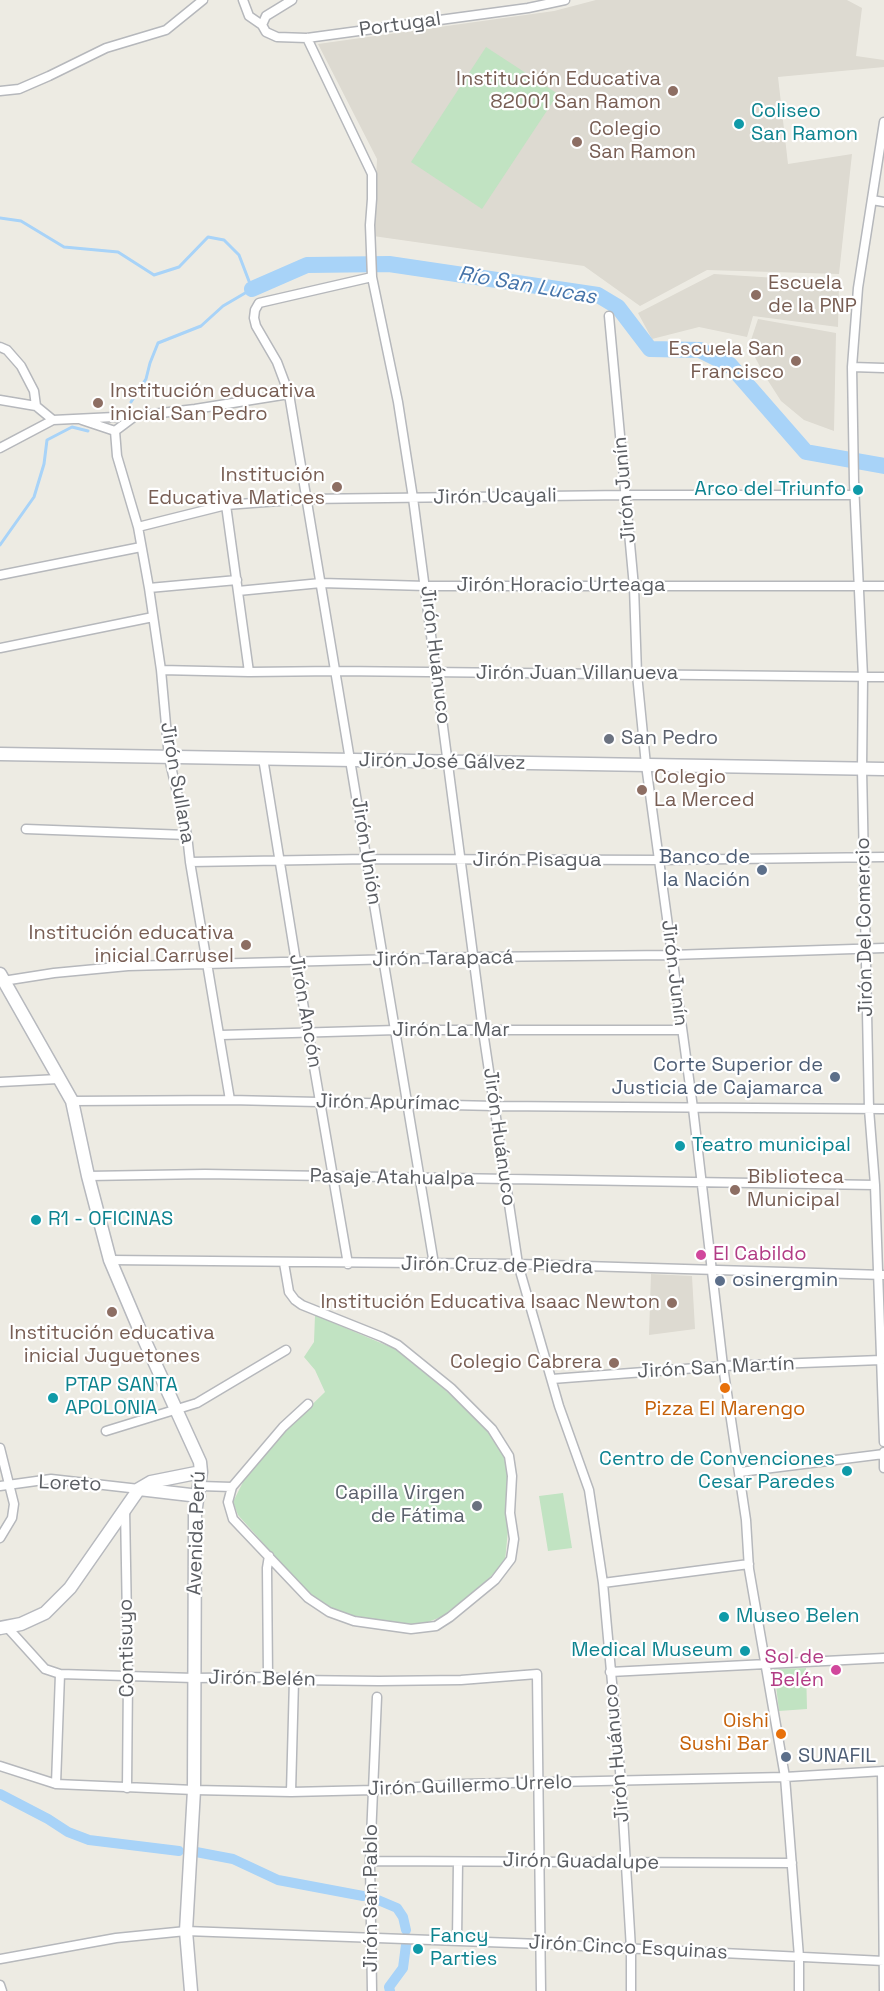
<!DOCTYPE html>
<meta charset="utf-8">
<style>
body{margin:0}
canvas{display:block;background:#edebe3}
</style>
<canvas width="884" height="1991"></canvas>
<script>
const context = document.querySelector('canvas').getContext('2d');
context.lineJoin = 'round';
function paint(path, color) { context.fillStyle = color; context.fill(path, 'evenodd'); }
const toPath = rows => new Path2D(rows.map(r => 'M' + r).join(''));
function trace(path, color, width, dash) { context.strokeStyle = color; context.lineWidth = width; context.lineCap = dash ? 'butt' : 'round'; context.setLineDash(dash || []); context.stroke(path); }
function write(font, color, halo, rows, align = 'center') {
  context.font = font + ' "Space Grotesk",sans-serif'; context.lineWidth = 4.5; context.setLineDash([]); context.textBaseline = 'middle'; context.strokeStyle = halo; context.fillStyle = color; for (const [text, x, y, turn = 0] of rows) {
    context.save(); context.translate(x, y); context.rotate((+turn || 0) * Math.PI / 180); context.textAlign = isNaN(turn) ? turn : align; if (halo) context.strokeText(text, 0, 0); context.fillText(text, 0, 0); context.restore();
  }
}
paint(toPath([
 [596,0,847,0,862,8,856,56,884,60,884,67,778,77,788,164,852,154,839,274,707,270,640,306,584,266,373,236,377,159,318,44,554,11],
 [714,274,839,282,838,327,753,316,747,337,699,327,652,339,638,313],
 [758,319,836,333,834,431,804,420,781,401,765,376,749,346],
 [651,1274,692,1276,695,1329,649,1335]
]), '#dddad1');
paint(toPath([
 [486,47,558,94,482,209,411,162],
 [315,1315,395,1349,443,1388,489,1431,505,1457,508,1480,506,1511,508,1530,505,1561,482,1586,441,1617,428,1622,412,1624,359,1619,330,1610,310,1593,289,1572,238,1515,233,1502,244,1480,290,1426,325,1392,315,1370,304,1357,314,1342],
 [563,1493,572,1548,548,1551,539,1496],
 [806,1668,807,1709,779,1711,774,1669]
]), '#c1e3c2');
trace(toPath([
 [0,218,21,221,64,247,118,252,154,275,179,267,208,237,224,240,239,255,252,289,223,306,201,326,158,343,150,363,146,379,131,402],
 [0,545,34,497,44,464,47,440,72,427,88,431]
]), '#a8d3f8', 3);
trace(toPath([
 [0,1794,48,1819,68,1832,89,1840,179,1851],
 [196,1852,233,1859,278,1880,363,1896],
 [378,1900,397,1908,403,1917,406,1930],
 [390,1991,389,1987,403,1968,406,1945]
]), '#a8d3f8', 10);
trace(toPath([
 [252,289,307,265,389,264,598,295,618,307,650,349,700,350,730,365,806,452,884,466]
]), '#a8d3f8', 16);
const street = toPath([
 [243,0,249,16,262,25],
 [292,0,266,16,262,25,266,32,277,37,307,38,528,8,565,0],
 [307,38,372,174,372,199,370,225,372,277,398,402,413,498,483,1031,518,1264,559,1406,589,1490,603,1583,621,1782,631,1949,631,1991],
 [0,91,19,89,49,76,106,48,166,30,203,0],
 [884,122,858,288,852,367,854,483,863,677,862,769,869,1109,875,1185,884,1442],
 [872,200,884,202],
 [372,277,259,303,255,310,254,318,256,326,277,362,289,394,434,1264],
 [609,316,634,587,637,674,646,765,693,1108,723,1366,746,1520,749,1569,785,1777,799,1957,799,1991],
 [0,347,7,350,21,366,34,391,36,406],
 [852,367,884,368],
 [0,400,36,406,53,420,135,416,195,409,289,394],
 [82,420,115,431,135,416],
 [115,431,117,456,138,527,149,588,161,670,169,758,187,835,190,862,230,1100],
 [0,448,53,420],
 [226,505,249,672],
 [138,527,226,505,306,499,625,495,855,495],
 [0,575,141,547],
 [149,588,237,580],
 [238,591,321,583,426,586,884,586],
 [0,648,153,617],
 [161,670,249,672,337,671,884,677],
 [263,758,296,962,348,1264],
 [26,829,187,835],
 [190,862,367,859,660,860,884,857],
 [3,981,54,973,128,966,474,957,671,955,884,948],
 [221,1035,397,1030,681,1030],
 [0,1082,58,1079],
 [72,1101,230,1100,495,1106,884,1109],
 [88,1176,205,1174,875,1185],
 [110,1260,518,1264,884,1275],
 [284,1263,289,1292,295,1300,302,1305,382,1337,398,1345,451,1388,492,1429,509,1456,512,1476,510,1513,514,1539,511,1559,495,1580,450,1617,436,1626,411,1629,354,1621,329,1612,308,1598,233,1519,228,1502,232,1487,283,1427,308,1404],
 [552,1379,723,1366,881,1360],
 [106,1431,197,1403,286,1350],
 [0,1448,14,1504,12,1518,0,1538],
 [884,1452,884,1468],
 [740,1472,884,1454],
 [0,1486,51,1479,139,1489],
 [200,1486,232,1487],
 [125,1508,128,1677,127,1788],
 [603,1583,749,1564],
 [7,1627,45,1669,60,1674,194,1678,268,1677,294,1680,379,1681,461,1680,537,1674,541,1991],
 [610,1672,884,1658],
 [268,1677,267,1568,269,1556],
 [0,1766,56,1784,194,1790,291,1792,374,1790,461,1784,785,1777,884,1771],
 [882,1771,884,1991],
 [56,1784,60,1674],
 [291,1792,294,1680],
 [370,1861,792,1863],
 [457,1940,458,1862],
 [0,1959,116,1938,186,1931,541,1944,884,1961],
 [0,1985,2,1991],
 [372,1991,370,1861,377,1697]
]);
const secondary = toPath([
 [0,754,884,769],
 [0,974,72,1101,88,1176,110,1260,138,1326,200,1462,201,1472,195,1514,194,1790,186,1931,191,1991],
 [139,1489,199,1496],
 [0,1628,21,1624,45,1613,70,1588,139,1489,151,1482,201,1472]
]);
trace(street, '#b6b8bc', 11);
trace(secondary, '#b7b9be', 15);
trace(street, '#fff', 8);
trace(secondary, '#fff', 12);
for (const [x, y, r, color] of [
 [673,91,6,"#8d6e63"],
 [739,124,6,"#0f9aa8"],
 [577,142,6,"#8d6e63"],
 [756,295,6,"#8d6e63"],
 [796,361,6,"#8d6e63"],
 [98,403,6,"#8d6e63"],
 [337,487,6,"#8d6e63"],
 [858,490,6,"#0f9aa8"],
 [609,739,6,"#6b7280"],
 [642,790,6,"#8d6e63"],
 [762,870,6,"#5c6f8a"],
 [246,945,6,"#8d6e63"],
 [835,1077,6,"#5c6f8a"],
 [680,1146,6,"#0f9aa8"],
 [735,1190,6,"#8d6e63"],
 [36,1220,6,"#0f9aa8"],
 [701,1255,6,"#d1479c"],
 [720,1281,6,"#5c6f8a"],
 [672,1303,6,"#8d6e63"],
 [112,1312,6,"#8d6e63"],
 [614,1363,6,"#8d6e63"],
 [725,1388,6,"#e8710a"],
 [53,1398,6,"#0f9aa8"],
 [847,1471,6,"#0f9aa8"],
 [477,1506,6,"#6b7280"],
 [724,1617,6,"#0f9aa8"],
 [745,1651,6,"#0f9aa8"],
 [836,1670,6,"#d1479c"],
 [781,1734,6,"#e8710a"],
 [786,1757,6,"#5c6f8a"],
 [418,1949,6,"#0f9aa8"]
]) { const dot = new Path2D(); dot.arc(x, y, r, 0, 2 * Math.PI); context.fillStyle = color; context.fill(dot); trace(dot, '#fff', 2); }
write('20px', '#5b5e63', '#fff', [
 ["Portugal",400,25,-8],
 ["Jirón Junín",625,490,-95],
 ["Jirón Ucayali",495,497,-1],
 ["Jirón Horacio Urteaga",561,586],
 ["Jirón Huánuco",435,655,83],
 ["Jirón Juan Villanueva",577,674],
 ["Jirón José Gálvez",442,762,1],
 ["Jirón Sullana",177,783,80],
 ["Jirón Unión",366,851,81],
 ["Jirón Pisagua",537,861],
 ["Jirón Del Comercio",865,927,-91],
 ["Jirón Tarapacá",443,959,-1],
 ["Jirón Junín",674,973,83],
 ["Jirón Ancón",305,1011,80],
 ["Jirón La Mar",451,1031],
 ["Jirón Apurímac",388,1103,1],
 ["Jirón Huánuco",499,1137,82],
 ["Pasaje Atahualpa",392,1178,1],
 ["Jirón Cruz de Piedra",497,1266,1],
 ["Jirón San Martín",716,1368,-3],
 ["Loreto",70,1484,2],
 ["Avenida Perú",197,1533,-88],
 ["Contisuyo",127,1648,-91],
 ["Jirón Belén",262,1679,1],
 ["Jirón Huánuco",617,1753,-95],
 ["Jirón Guillermo Urrelo",470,1786,-2],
 ["Jirón Guadalupe",581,1862,1],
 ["Jirón San Pablo",372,1898,-90],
 ["Jirón Cinco Esquinas",628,1948,3]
]);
write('20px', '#785e54', '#fff', [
 ["Institución Educativa",661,80],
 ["82001 San Ramon",661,103],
 ["Colegio",589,130,"left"],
 ["San Ramon",589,153,"left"],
 ["Escuela",768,284,"left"],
 ["de la PNP",768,307,"left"],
 ["Escuela San",784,350],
 ["Francisco",784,373],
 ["Institución educativa",110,392,"left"],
 ["inicial San Pedro",110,415,"left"],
 ["Institución",325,476],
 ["Educativa Matices",325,499],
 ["Colegio",654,778,"left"],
 ["La Merced",654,801,"left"],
 ["Institución educativa",234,934],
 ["inicial Carrusel",234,957],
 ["Biblioteca",747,1178,"left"],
 ["Municipal",747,1201,"left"],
 ["Institución Educativa Isaac Newton",660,1303],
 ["Institución educativa",112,1334,"center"],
 ["inicial Juguetones",112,1357,"center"],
 ["Colegio Cabrera",602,1363]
], 'right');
write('20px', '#0d838f', '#fff', [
 ["Coliseo",751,112],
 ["San Ramon",751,135],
 ["Arco del Triunfo",846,490,"right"],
 ["Teatro municipal",692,1146],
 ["R1 - OFICINAS",48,1220],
 ["PTAP SANTA",65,1386],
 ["APOLONIA",65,1409],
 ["Centro de Convenciones",835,1460,"right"],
 ["Cesar Paredes",835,1483,"right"],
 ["Museo Belen",736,1617],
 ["Medical Museum",733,1651,"right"],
 ["Fancy",430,1937],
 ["Parties",430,1960]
], 'left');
write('20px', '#5b616d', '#fff', [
 ["San Pedro",621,739],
 ["Capilla Virgen",465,1494,"right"],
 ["de Fátima",465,1517,"right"]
], 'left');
write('20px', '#4e5e75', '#fff', [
 ["Banco de",750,858],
 ["la Nación",750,881],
 ["Corte Superior de",823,1066],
 ["Justicia de Cajamarca",823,1089],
 ["osinergmin",732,1281,"left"],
 ["SUNAFIL",798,1757,"left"]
], 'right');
write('20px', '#b23c85', '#fff', [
 ["El Cabildo",713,1255],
 ["Sol de",824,1658,"right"],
 ["Belén",824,1681,"right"]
], 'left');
write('20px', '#c56008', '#fff', [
 ["Pizza El Marengo",725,1410],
 ["Oishi",769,1722,"right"],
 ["Sushi Bar",769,1745,"right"]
]);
write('italic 21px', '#4674a9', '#fff', [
 ["Río San Lucas",527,286,10]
]);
</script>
